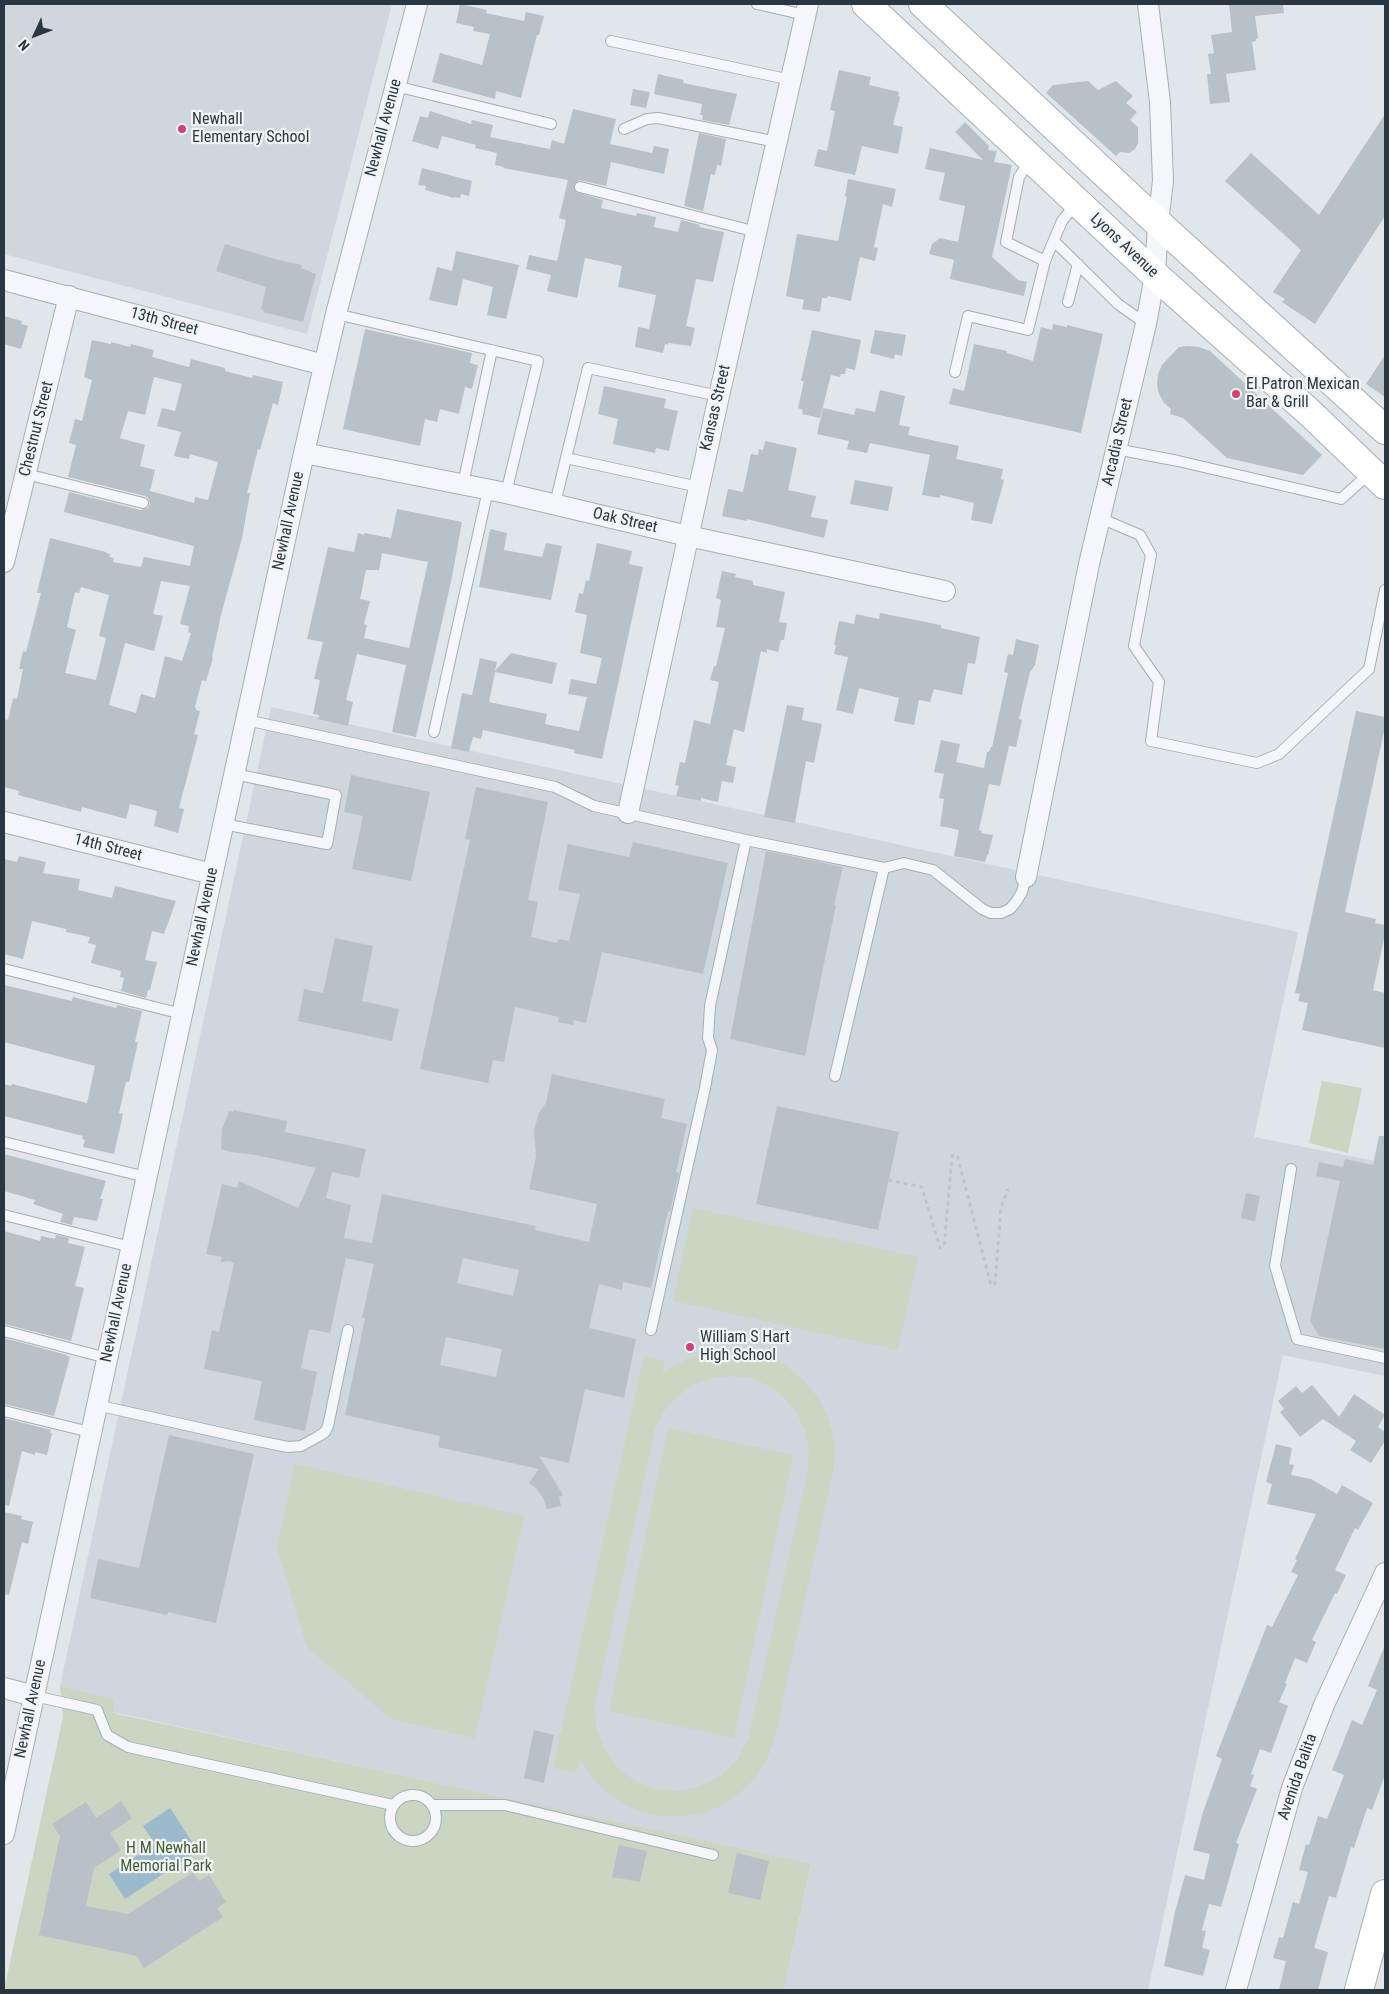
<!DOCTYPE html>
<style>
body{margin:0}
#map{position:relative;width:1389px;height:1994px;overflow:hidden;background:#e1e6eb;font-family:"Roboto Condensed",sans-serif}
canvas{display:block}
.frame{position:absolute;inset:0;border:5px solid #293743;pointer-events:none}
.north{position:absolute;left:10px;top:10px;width:50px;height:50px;-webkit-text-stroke:4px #f1f5f8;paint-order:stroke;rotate:227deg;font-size:14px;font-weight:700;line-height:20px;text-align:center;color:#293743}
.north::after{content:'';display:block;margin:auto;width:18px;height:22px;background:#293743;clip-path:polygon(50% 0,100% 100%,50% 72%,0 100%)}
</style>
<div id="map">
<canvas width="1389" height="1994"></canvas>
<div class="frame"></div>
<div class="north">N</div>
</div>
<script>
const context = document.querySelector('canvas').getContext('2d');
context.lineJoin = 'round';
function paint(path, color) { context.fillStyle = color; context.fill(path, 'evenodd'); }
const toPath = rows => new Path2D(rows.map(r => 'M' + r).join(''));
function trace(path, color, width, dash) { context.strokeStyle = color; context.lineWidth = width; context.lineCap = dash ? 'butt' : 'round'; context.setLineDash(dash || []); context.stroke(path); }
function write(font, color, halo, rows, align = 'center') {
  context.font = font + ' "Roboto Condensed",sans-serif'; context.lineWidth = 4.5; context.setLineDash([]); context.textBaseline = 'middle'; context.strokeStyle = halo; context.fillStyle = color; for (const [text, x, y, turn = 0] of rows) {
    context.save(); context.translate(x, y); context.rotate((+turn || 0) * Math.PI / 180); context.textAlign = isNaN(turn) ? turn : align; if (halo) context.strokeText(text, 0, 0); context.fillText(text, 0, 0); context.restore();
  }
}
paint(toPath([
 [4,4,392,4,307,334,4,254],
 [271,707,1298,932,1254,1137,1385,1163,1385,1376,1283,1355,1148,1990,784,1990,811,1865,112,1712,114,1699,60,1686]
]), '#cfd6dd');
paint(toPath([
 [1322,1081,1362,1088,1348,1153,1309,1143],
 [693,1208,918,1257,898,1350,673,1301],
 [728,1350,747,1351,764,1356,781,1363,796,1373,809,1386,820,1401,828,1418,833,1435,835,1453,833,1471,774,1741,766,1761,755,1778,740,1793,723,1805,703,1813,683,1816,662,1816,641,1812,622,1803,605,1791,591,1776,580,1759,576,1772,553,1768,644,1356,665,1361,662,1375,676,1364,693,1357,710,1352],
 [731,1376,751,1378,769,1386,784,1398,797,1413,805,1431,809,1450,808,1470,748,1740,737,1760,721,1776,701,1786,679,1791,656,1789,635,1781,617,1767,604,1748,596,1727,595,1704,655,1428,664,1411,677,1396,693,1385,711,1378],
 [668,1428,793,1455,734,1738,609,1711],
 [295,1464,524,1516,475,1738,391,1719,307,1647,277,1548],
 [60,1686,114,1699,113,1713,811,1864,784,1990,4,1990,63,1717]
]), '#cad5c2');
paint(toPath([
 [170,1808,198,1851,125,1899,109,1874,155,1844,143,1826]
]), '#9bbacc');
paint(toPath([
 [460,4,487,10,486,13,524,21,526,12,544,16,539,35,537,35,521,98,496,91,495,99,432,82,440,53,482,65,490,34,473,31,474,27,456,23],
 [1229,4,1283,4,1284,13,1255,16,1258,38,1256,39,1256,41,1252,42,1256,70,1226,74,1230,102,1210,104,1207,74,1211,74,1208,54,1214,53,1211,35,1232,32],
 [839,70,871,77,869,85,899,92,898,96,900,97,893,125,903,127,898,154,862,146,855,175,814,166,818,149,827,151,835,111,830,110],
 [658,74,684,80,683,83,737,94,729,125,702,120,703,115,700,115,702,104,654,94],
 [1088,81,1098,90,1116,81,1133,96,1126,103,1137,112,1130,120,1138,127,1138,143,1135,149,1129,153,1120,152,1116,156,1046,93,1053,85],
 [633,89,650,92,646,108,630,105],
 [573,109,616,119,610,144,652,153,654,146,669,149,664,174,611,162,606,186,579,180,574,185,576,192,603,200,601,208,636,216,637,213,656,217,654,227,678,232,681,220,700,225,699,227,724,232,713,282,696,279,686,326,695,328,691,346,668,343,668,345,665,344,663,353,635,347,638,327,649,329,656,295,618,287,622,266,585,258,577,298,547,291,551,275,526,269,529,255,557,261,566,220,559,218,568,180,503,168,504,167,495,165,497,153,475,148,476,145,442,136,438,149,412,141,420,116,428,118,430,111,471,124,472,120,493,125,490,137,550,149,552,140,564,144],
 [1385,114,1385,216,1315,324,1282,302,1285,299,1273,292,1301,250,1225,181,1251,153,1319,215],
 [965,122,989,146,988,150,997,151,994,162,1012,165,992,257,1018,280,1027,282,1024,296,950,279,954,260,929,254,932,244,940,238,958,242,965,206,939,200,945,173,925,169,930,148,983,160,955,132],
 [699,133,726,139,721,166,717,165,715,175,711,174,703,211,684,206],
 [422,168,472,181,469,196,461,194,460,198,454,197,454,198,425,190,426,186,418,185],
 [848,179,896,189,892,207,883,204,874,247,878,248,875,261,860,257,851,301,828,296,827,298,822,298,820,312,802,309,804,300,786,296,797,234,838,241,847,197,845,196],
 [225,244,278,260,302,265,301,268,316,274,303,322,263,312,264,310,261,309,266,287,216,271],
 [456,251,519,265,506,319,487,315,493,287,463,279,457,306,429,300,437,267,452,271],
 [4,316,22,321,21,324,28,326,21,349,4,344],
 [1053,324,1067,327,1067,325,1103,334,1081,433,949,404,953,388,964,391,974,344,1007,351,1007,353,1033,361,1041,327,1052,330],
 [365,329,472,353,470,363,478,365,472,389,465,387,459,414,440,409,437,422,425,419,420,446,343,429],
 [812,330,861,340,855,370,846,368,845,374,841,374,840,377,831,375,820,418,802,414,803,410,798,408,804,381,801,381],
 [875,330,906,335,902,356,895,354,894,359,870,353],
 [92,340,111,344,111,342,130,347,131,344,154,350,152,357,189,367,191,359,225,368,225,371,252,378,253,375,283,382,278,405,273,403,260,450,258,449,247,493,250,493,242,538,221,615,212,657,213,658,206,681,202,680,195,707,196,708,196,710,200,711,194,734,198,735,179,808,184,809,178,833,154,826,157,811,130,804,126,819,82,807,81,812,18,795,19,791,4,787,4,719,8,720,13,698,17,699,23,669,19,669,23,651,26,652,41,593,37,593,50,538,106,552,106,553,110,554,109,557,114,558,113,562,141,567,144,557,190,566,194,546,64,512,69,492,141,510,148,508,150,504,148,498,145,496,68,477,76,445,69,443,75,419,82,421,92,380,84,377],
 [154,377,182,384,175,411,162,408,157,426,181,432,174,456,189,459,190,454,218,462,208,500,195,497,194,503,150,491,155,470,140,466,145,445,120,438,128,411,145,415],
 [161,581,190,586,180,624,189,626,188,632,191,633,182,661,165,656,155,698,141,694,136,713,109,705,125,643,154,651,163,616,153,614],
 [81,587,109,595,99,636,106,638,96,680,65,673,76,630,67,627,75,592,79,593],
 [1188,346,1199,347,1210,351,1322,455,1303,475,1227,458,1183,418,1170,414,1171,409,1164,403,1159,394,1157,384,1158,374,1162,365,1179,347],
 [1385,355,1385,397,1366,384],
 [604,386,666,399,664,408,678,411,669,451,656,448,655,453,613,444,618,419,598,414],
 [880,390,905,396,899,425,910,427,908,435,959,446,956,459,1003,469,1001,479,1004,480,992,524,971,520,974,503,940,495,940,498,922,495,930,455,870,443,867,453,847,449,849,441,817,434,823,408,854,415,856,408,875,412],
 [765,441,797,448,788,490,816,496,811,517,828,520,824,538,747,519,747,521,722,516,728,489,743,492,751,454,758,455,759,449,763,450],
 [855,480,893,487,888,511,850,504],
 [397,509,462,522,452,577,416,737,392,732,406,665,357,654,346,700,353,702,348,726,318,719,319,715,313,714,320,680,314,679,323,642,307,639,328,547,354,552,358,533,364,535,364,533,391,538],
 [382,553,428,562,409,648,364,638,367,625,364,624,370,601,360,599,366,570,379,570],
 [490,529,507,533,504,550,542,557,546,543,562,546,551,600,479,587],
 [597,543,632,551,629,564,643,567,602,759,574,753,575,750,483,730,481,739,473,737,469,752,451,748,462,693,472,695,480,658,497,662,495,671,511,653,557,663,552,684,495,672,489,702,547,714,545,724,579,731,587,697,568,694,571,679,596,684,602,658,580,653,587,615,575,612,579,593,583,594,586,580,589,581],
 [722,571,736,574,735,577,753,581,753,585,785,592,779,622,787,623,784,640,781,640,778,652,767,649,767,653,761,651,744,732,734,729,726,765,736,767,733,783,722,781,718,802,701,798,701,801,676,796,679,786,675,785,680,762,685,763,694,720,710,724,719,682,710,680,714,666,716,666,725,628,716,627,721,600,716,598],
 [880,613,941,625,941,628,980,637,975,664,968,663,962,695,934,689,930,702,919,700,914,725,894,721,899,698,859,688,853,714,836,710,848,657,834,654,836,645,834,645,839,621,854,624,856,614,879,619],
 [1016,639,1039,645,1035,665,1030,672,1019,719,1022,720,1016,747,1009,746,1000,786,989,784,979,830,982,831,981,833,993,835,988,855,987,855,985,862,954,856,959,830,940,826,944,799,939,798,944,774,934,772,941,740,960,744,956,762,984,768,987,752,989,752,991,747,992,747,1008,673,1004,672,1008,654,1013,655],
 [787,705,804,708,802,720,822,724,814,763,806,761,795,823,764,817],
 [1356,711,1385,717,1385,727,1345,912,1376,919,1375,923,1385,925,1385,934,1373,990,1385,993,1385,1048,1302,1030,1308,1003,1298,1001,1300,994,1295,993],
 [351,775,430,792,411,881,352,869,363,816,344,812],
 [476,787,548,802,528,900,538,902,531,937,557,943,558,939,569,941,580,894,558,890,568,844,629,857,633,842,728,863,703,974,602,952,586,1023,574,1020,573,1025,558,1022,559,1017,515,1007,504,1062,493,1060,488,1083,420,1069,470,840,465,839],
 [766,851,843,867,834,905,836,905,805,1056,730,1039],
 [19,856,46,862,43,873,80,879,78,890,112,898,115,886,176,901,164,934,152,931,145,960,157,962,150,990,148,990,146,998,121,991,124,978,120,977,121,971,91,963,96,945,88,943,90,937,66,932,66,929,32,921,23,959,4,954,4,859,17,862],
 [335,938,373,946,362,1001,399,1009,392,1041,298,1021,304,989,323,993],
 [4,985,72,1001,73,997,116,1008,117,1005,142,1011,135,1042,138,1042,129,1082,126,1082,119,1113,123,1114,114,1154,83,1147,85,1140,82,1139,83,1136,4,1116,4,1084,11,1086,12,1084,87,1103,95,1066,4,1042],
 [552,1074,665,1099,661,1118,687,1124,676,1172,679,1173,670,1212,668,1211,651,1288,623,1282,622,1290,599,1284,589,1328,636,1339,624,1398,585,1389,569,1463,539,1456,563,1495,559,1497,561,1506,547,1509,544,1500,537,1489,529,1483,539,1469,438,1447,440,1436,345,1415,365,1318,362,1318,374,1264,346,1258,330,1333,309,1329,301,1368,317,1372,305,1431,254,1420,262,1381,204,1369,212,1330,219,1332,234,1263,231,1263,232,1261,221,1262,222,1257,206,1254,222,1184,237,1188,239,1181,298,1208,316,1168,256,1155,231,1152,221,1149,222,1129,229,1111,233,1112,233,1110,287,1121,285,1132,366,1149,359,1178,332,1172,326,1198,351,1205,344,1238,372,1243,382,1194,536,1226,535,1230,589,1242,597,1204,529,1189,536,1157,534,1130,539,1113,546,1103],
 [463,1258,519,1270,513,1296,457,1283],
 [446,1337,502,1349,496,1377,440,1365],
 [777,1106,899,1132,878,1230,756,1204],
 [1379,1136,1385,1136,1385,1349,1319,1336,1310,1321,1340,1181,1316,1176,1319,1162,1343,1167,1345,1159,1373,1165],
 [4,1154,106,1181,100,1199,103,1199,97,1221,74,1217,72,1225,60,1222,63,1214,33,1204,35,1200,4,1191],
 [1246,1193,1260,1196,1255,1221,1241,1218],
 [4,1231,40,1241,41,1236,55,1239,56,1235,69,1238,68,1243,85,1247,75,1286,84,1288,71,1341,4,1324],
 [4,1338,67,1355,67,1356,70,1357,54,1416,4,1404],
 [1312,1385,1339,1417,1354,1394,1385,1415,1378,1427,1385,1432,1385,1441,1371,1463,1350,1450,1356,1441,1323,1419,1300,1437,1280,1412,1284,1409,1278,1401,1296,1386,1302,1393],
 [4,1418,51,1430,50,1433,52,1433,47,1455,35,1452,35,1455,22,1451,9,1506,4,1505],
 [169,1435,254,1454,216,1623,168,1612,167,1615,90,1598,98,1559,139,1568],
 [1276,1444,1292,1448,1289,1464,1294,1465,1291,1475,1311,1479,1337,1494,1342,1485,1373,1503,1358,1530,1355,1528,1335,1570,1346,1575,1337,1594,1335,1593,1312,1640,1316,1642,1307,1663,1295,1658,1285,1683,1287,1684,1279,1702,1288,1706,1271,1753,1260,1749,1251,1774,1254,1775,1250,1786,1257,1789,1236,1843,1239,1844,1221,1907,1209,1904,1202,1930,1206,1931,1202,1948,1210,1950,1203,1976,1164,1966,1175,1912,1185,1875,1204,1880,1210,1854,1193,1850,1203,1812,1222,1759,1216,1756,1267,1625,1272,1627,1298,1575,1291,1572,1297,1560,1295,1559,1316,1514,1267,1504,1272,1484,1266,1482],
 [4,1512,22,1516,21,1519,33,1522,28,1544,22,1542,9,1595,4,1594],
 [1385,1645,1385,1775,1372,1810,1367,1808,1354,1848,1351,1847,1336,1898,1329,1896,1314,1948,1328,1952,1318,1990,1279,1990,1286,1961,1273,1958,1279,1937,1283,1938,1293,1902,1299,1904,1308,1872,1299,1870,1306,1844,1309,1845,1318,1816,1327,1819,1344,1775,1332,1770,1352,1720,1362,1725,1377,1690,1368,1686],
 [534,1730,554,1735,544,1783,524,1778],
 [121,1801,132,1818,110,1833,121,1850,94,1868,86,1906,128,1914,193,1872,199,1881,209,1875,226,1902,217,1908,223,1917,144,1968,137,1956,39,1935,60,1836,52,1824,86,1802,96,1818],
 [619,1845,647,1851,640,1882,612,1877],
 [737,1853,769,1861,760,1900,728,1893]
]), '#b8c0c8');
const service = toPath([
 [757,4,805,15],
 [611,41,791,80],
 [395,86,551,124],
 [624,129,647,119,658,118,777,142],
 [580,187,757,232],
 [1054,241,1118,304,1146,324],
 [1045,261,1062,221,1077,202],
 [1068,302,1078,264],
 [336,314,538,361,506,493],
 [955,372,968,316,1028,330,1045,261,1006,242,1019,177,1031,159],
 [1116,449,1178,461,1341,499,1370,473],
 [26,474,143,503],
 [463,484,492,350],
 [699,487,566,458,588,368,719,396],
 [555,504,566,458],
 [1100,518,1140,535,1151,555,1134,646,1159,682,1151,741,1257,763,1279,754,1369,669,1385,590],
 [246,720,555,787,594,806,746,840,884,868,904,863,933,870,982,909,991,913,1001,913,1010,909,1016,902,1022,892,1026,877],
 [434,732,488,490],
 [223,824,327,844,336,795,234,774],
 [4,969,182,1014],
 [835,1076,884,868],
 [4,1142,146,1177],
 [1291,1169,1275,1266,1297,1339,1385,1358],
 [4,1215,131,1247],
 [651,1330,705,1088,712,1050,708,1038,710,1006,746,840],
 [4,1331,107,1358],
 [96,1405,253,1440,288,1447,301,1446,319,1436,325,1432,328,1426,348,1330],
 [4,1411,90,1432],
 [34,1696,97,1710,107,1735,128,1747,393,1805],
 '390 1818a23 23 0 1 1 46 0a23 23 0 1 1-46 0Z',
 [434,1805,505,1805,713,1855]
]);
const minor = toPath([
 [4,280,324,365],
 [304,453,506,493,688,536,945,591],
 [4,562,69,296],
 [628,813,719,396,808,4],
 [4,822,212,874],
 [1026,877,1089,564,1146,324,1155,275,1158,223,1163,181,1160,102,1148,4],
 [4,1688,34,1696],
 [4,1834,304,453,336,314,417,4],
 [1236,1990,1292,1788,1324,1705,1385,1573]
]);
const secondary = toPath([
 [866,4,1155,275,1310,413,1385,485],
 [923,4,1158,223,1385,430],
 [1359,1990,1385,1894]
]);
trace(service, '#a6aeb5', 12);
trace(minor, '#a6aeb5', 22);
trace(secondary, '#a6aeb5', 30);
trace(toPath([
 [888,1180,922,1187,940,1248,944,1247,952,1156,957,1155,991,1285,995,1284,1001,1207,1008,1189]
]), '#bfc4ca', 3, [4, 4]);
trace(service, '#f4f6f9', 10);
trace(minor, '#f4f6f9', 20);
trace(secondary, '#fff', 28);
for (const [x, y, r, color] of [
 [182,129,5,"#d4426f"],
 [1236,394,5,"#d4426f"],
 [690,1347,5,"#d4426f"]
]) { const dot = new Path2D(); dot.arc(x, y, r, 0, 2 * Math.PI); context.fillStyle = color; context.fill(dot); trace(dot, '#f1f5f8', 2); }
write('16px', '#293743', '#f1f5f8', [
 ["Newhall",192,120],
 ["Elementary School",192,138],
 ["El Patron Mexican",1246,385],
 ["Bar & Grill",1246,403],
 ["William S Hart",700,1338],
 ["High School",700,1356]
], 'left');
write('16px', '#293743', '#f1f5f8', [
 ["Newhall Avenue",384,128,-75],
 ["Lyons Avenue",1124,246,43],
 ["13th Street",164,322,15],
 ["Kansas Street",716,408,-77],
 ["Chestnut Street",37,429,-76],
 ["Arcadia Street",1118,442,-77],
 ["Newhall Avenue",289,521,-78],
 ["Oak Street",625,521,13],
 ["14th Street",108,848,14],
 ["Newhall Avenue",203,917,-78],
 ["Newhall Avenue",117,1313,-78],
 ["Newhall Avenue",31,1709,-78],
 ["Avenida Balita",1298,1777,-71]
]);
write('16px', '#445f35', '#f1f5f8', [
 ["H M Newhall",166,1849],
 ["Memorial Park",166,1867]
]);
</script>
